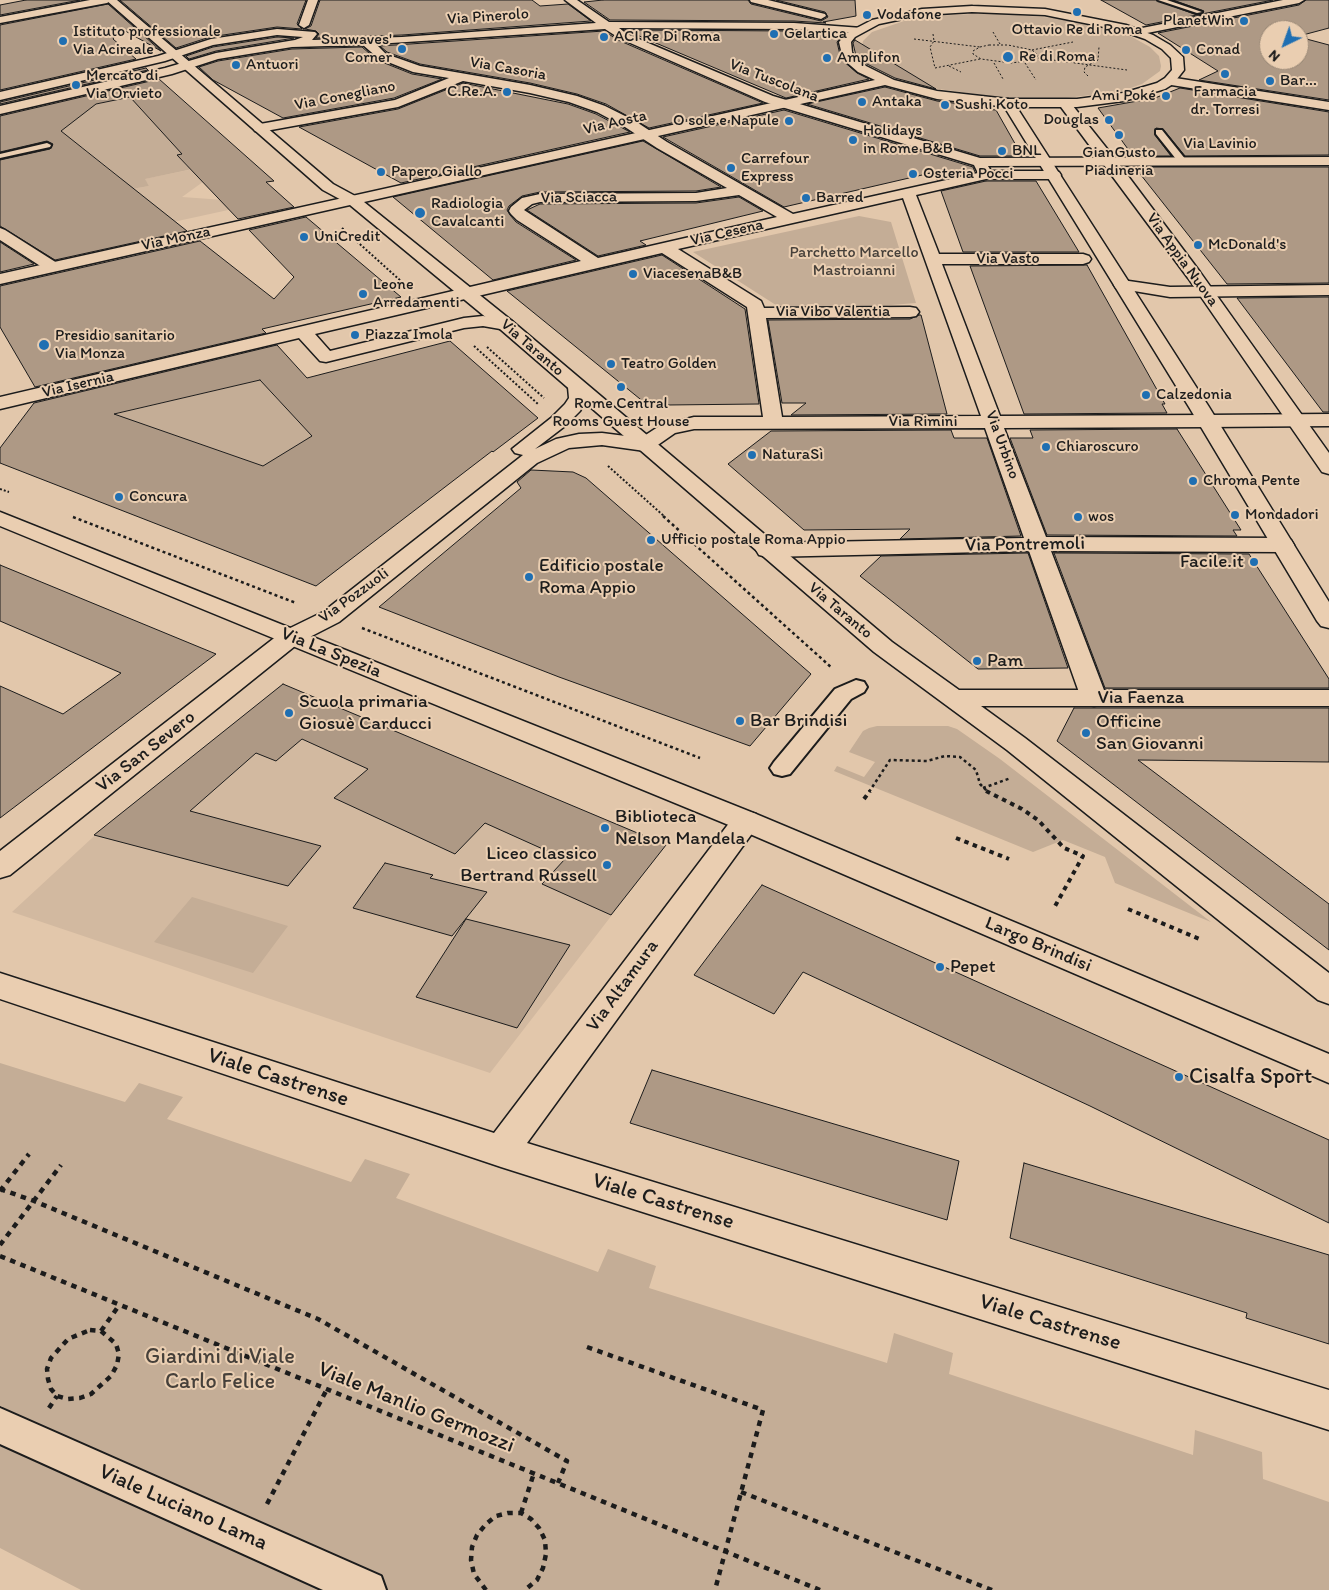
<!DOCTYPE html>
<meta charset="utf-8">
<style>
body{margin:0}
#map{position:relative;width:1329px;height:1590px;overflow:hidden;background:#e2c7ab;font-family:Itim,sans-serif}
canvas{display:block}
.north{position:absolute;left:1259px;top:20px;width:50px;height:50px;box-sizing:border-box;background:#eaceb1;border:1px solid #988775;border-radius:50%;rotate:222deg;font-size:14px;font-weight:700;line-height:20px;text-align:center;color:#1c1c1c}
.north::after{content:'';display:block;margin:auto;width:18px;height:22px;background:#1f6fb2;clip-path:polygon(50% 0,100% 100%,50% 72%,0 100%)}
</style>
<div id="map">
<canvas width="1329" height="1590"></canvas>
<div class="north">N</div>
</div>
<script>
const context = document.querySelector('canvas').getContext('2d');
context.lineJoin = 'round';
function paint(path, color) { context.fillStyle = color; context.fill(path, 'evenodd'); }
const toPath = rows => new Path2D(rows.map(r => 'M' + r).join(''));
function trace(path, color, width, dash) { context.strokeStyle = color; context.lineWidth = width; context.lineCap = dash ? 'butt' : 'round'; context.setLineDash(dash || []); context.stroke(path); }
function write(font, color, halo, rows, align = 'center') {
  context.font = font + ' Itim,sans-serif'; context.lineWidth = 4; context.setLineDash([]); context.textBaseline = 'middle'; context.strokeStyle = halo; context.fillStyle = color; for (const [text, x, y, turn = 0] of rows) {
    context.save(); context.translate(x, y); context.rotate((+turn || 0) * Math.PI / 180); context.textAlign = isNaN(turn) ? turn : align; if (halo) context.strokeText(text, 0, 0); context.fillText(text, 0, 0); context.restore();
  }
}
paint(toPath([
 [142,67,152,72,0,107,0,99],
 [248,158,273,181,262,183,207,179,182,197,238,201,242,207,63,246,108,193,149,186,144,179],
 [283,684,666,845,490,1073,12,912,105,826]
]), '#d2b9a0');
paint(toPath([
 [992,13,1054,18,1111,30,1132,37,1150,47,1159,56,1161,66,1160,71,1142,84,1122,91,1059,99,1006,98,938,89,896,77,862,45,863,41,872,32,907,20,933,16],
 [142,94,195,151,177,155,187,166,224,160,226,162,145,179,149,186,109,193,0,203,121,178,82,147,59,145,52,147,41,142,63,129,24,109,50,104,63,112],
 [859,216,891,222,916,303,866,307,779,307,693,252],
 [282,375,269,390,280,402,317,392,342,418,263,466,143,424,56,428],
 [877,726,948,726,957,729,1000,759,1211,922,1115,883,1105,857,1063,840,1033,852,834,771,837,766,864,777,875,762,849,752,863,731,869,728],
 [192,897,288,926,253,973,154,942],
 [0,1063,125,1102,139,1083,183,1097,167,1119,351,1182,365,1159,410,1174,396,1198,598,1272,608,1249,656,1266,649,1288,887,1363,894,1333,953,1353,949,1374,1193,1455,1195,1430,1262,1452,1263,1479,1329,1502,1329,1590,81,1590,0,1548]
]), '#c4ad96');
const building = toPath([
 [26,0,80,0,0,15,0,5,26,0],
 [120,0,306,0,297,24,302,29,277,27,210,37,176,48,120,0],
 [320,0,532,0,540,6,568,4,591,21,402,35,316,38,319,34,316,31,305,29,311,26,320,0],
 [603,0,748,0,751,4,821,21,828,17,825,12,776,0,855,0,856,16,823,22,826,23,794,21,610,20,584,2,603,0],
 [1101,0,1156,0,1197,15,1202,14,1204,11,1173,0,1273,0,1146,25,1101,0],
 [1306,0,1329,0,1329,28,1299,36,1299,30,1269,30,1269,60,1299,60,1299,37,1329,45,1329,100,1199,80,1218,71,1158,33,1299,5,1306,0],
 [108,4,161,51,120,28,113,39,136,59,0,90,0,25,108,4],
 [625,30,794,31,844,34,837,42,841,59,857,73,869,79,786,98,625,30],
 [604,31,618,40,763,103,649,128,606,104,577,94,530,83,420,64,387,52,380,46,604,31],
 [277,37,294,38,216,51,189,59,186,56,213,47,277,37],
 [855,40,936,89,895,78,867,64,856,56,853,43,855,40],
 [362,47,377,60,412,74,442,79,394,98,283,118,213,80,199,67,218,61,292,49,362,47],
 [146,68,148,70,0,104,0,102,146,68],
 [159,79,274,181,266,182,294,207,238,219,177,155,182,154,130,97,96,104,61,131,187,231,55,260,0,226,0,160,50,149,53,144,47,141,0,152,0,116,159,79],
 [463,83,568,104,596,114,630,132,401,183,299,127,398,109,463,83],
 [885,87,937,101,961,104,969,108,996,110,1022,156,980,156,807,104,885,87],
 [1180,88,1329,112,1329,155,1185,156,1163,129,1156,128,1155,135,1171,156,1133,156,1098,108,1155,98,1180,88],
 [784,110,973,167,975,172,937,180,935,172,784,207,663,137,784,110],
 [643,141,721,187,696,191,540,192,522,196,509,206,507,210,510,215,516,222,576,260,493,280,393,197,643,141],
 [1142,167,1329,167,1329,283,1227,284,1137,170,1144,170,1142,167],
 [986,181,1036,181,1079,252,963,252,941,191,986,181],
 [739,197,763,211,640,241,646,245,598,256,527,210,540,204,696,203,739,197],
 [306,217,401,297,262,329,266,333,35,387,0,327,0,286,200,241,274,299,294,277,249,230,306,217],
 [0,242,34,264,0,272,0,242],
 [662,255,745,309,759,404,667,405,645,403,507,291,662,255],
 [1087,265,1165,404,1162,404,1167,413,1024,414,970,266,1087,265],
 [1329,297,1329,412,1323,412,1237,298,1329,297],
 [919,315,921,315,947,414,791,415,806,403,782,403,768,320,910,319,919,315],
 [450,341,538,418,493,452,492,451,316,586,0,463,0,448,34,403,277,345,307,378,450,341],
 [260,380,312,436,263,466,114,414,260,380],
 [1177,429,1241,530,1233,530,1237,536,1047,535,1010,438,1033,438,1030,430,1177,429],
 [951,430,954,438,987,438,1021,536,900,539,910,529,804,530,728,464,771,431,951,430],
 [531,470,573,472,586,478,811,674,750,746,559,677,379,607,521,488,517,482,531,470],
 [1028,553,1068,668,978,669,860,576,881,556,1028,553],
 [1054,553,1249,554,1329,679,1329,688,1105,688,1054,553],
 [0,565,216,654,0,818,0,686,63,714,121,673,0,621,0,565],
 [283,684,309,695,666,845,611,915,542,884,565,859,485,823,455,854,334,798,368,769,302,739,276,761,256,753,190,811,321,846,288,886,94,835,283,684],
 [1074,708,1329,708,1329,762,1138,760,1329,904,1329,950,1057,741,1074,708],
 [385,863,433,875,430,878,487,892,452,936,353,908,385,863],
 [762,885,1329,1140,1329,1223,1090,1106,803,972,774,1014,694,975,762,885],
 [466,919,570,945,517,1028,416,997,466,919],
 [652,1070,959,1161,947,1220,630,1123,652,1070],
 [1024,1163,1329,1255,1329,1344,1246,1318,1247,1313,1010,1238,1024,1163]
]);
paint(building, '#ae9985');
trace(building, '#1c1c1c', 1);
const service = toPath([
 [1158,0,1167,0,1202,12,1197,13,1158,0],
 [1156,130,1162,130,1186,160,1186,164,1180,164,1156,134,1156,130],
 [47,143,51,145,50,147,0,158,0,154,47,143]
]);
const pedestrian = toPath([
 [856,680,864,682,867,687,864,692,851,699,790,774,782,776,774,774,770,768,774,762,835,689,856,680],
 [0,1408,381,1576,386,1590,323,1590,0,1444,0,1408]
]);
const minor = toPath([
 [90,0,112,0,107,3,0,23,0,17,90,0],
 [308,0,318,0,309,25,304,28,299,25,308,0],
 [565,0,577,0,609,22,794,23,862,28,863,30,858,33,794,29,619,28,627,34,773,96,980,158,1329,157,1329,165,988,166,991,171,1054,171,1059,172,1061,175,1059,178,1054,179,986,179,916,195,939,254,1083,254,1089,256,1091,259,1089,262,1083,264,942,264,1000,416,1208,415,1215,417,1218,421,1215,425,1208,427,1004,428,1046,537,1283,538,1291,540,1294,545,1291,550,1283,552,1051,551,1107,698,1103,704,1094,706,1085,704,1081,698,1029,551,767,557,759,555,756,550,759,545,767,543,1024,538,985,428,694,429,675,433,652,449,645,451,602,445,569,448,537,463,339,622,300,642,10,875,0,878,0,851,282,632,323,612,523,455,515,453,512,449,551,418,565,404,569,398,568,387,570,383,577,381,584,383,586,387,587,398,580,411,565,426,535,449,556,439,579,434,602,433,641,438,661,425,694,417,763,417,747,307,662,253,315,334,330,351,464,318,483,316,512,321,515,325,512,329,506,330,483,326,464,328,326,362,320,361,299,338,0,409,0,397,581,261,517,220,511,214,509,211,511,207,522,198,540,194,696,193,727,188,657,148,625,127,597,112,569,102,530,93,463,81,398,107,260,132,255,131,253,128,255,125,260,124,395,100,449,78,413,72,378,58,363,45,292,47,218,59,172,74,0,114,0,106,165,68,216,53,295,40,303,37,277,35,213,45,165,61,0,100,0,92,158,56,211,39,277,29,315,32,317,34,312,40,402,37,596,23,565,0],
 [605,29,619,38,765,102,974,165,978,173,793,214,667,142,635,121,605,106,577,96,530,85,420,66,386,54,376,44,605,29],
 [739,195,777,217,598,258,524,210,532,204,540,202,696,201,739,195],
 [903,198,981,416,782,417,766,318,910,317,916,316,919,312,916,308,910,307,764,308,761,301,678,249,903,198],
 [750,0,768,0,825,14,826,16,821,19,751,2,750,0],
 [1283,0,1304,0,1299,3,1137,35,1131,32,1137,29,1283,0],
 [0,228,5,230,57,263,59,266,57,269,45,269,0,240,0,228],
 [1122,280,1170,287,1329,285,1329,295,1170,297,1116,288,1114,285,1116,282,1122,280],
 [746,811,756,814,760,821,756,828,527,1143,1329,1390,1329,1430,501,1167,0,999,0,973,494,1133,736,814,746,811]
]);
const tertiary = toPath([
 [1329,414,1329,426,1208,427,1201,425,1198,421,1201,417,1208,415,1329,414]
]);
const secondary = toPath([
 [106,0,117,0,333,184,357,197,359,200,357,203,347,203,323,190,106,0],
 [1169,77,1329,102,1329,110,1165,84,1163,81,1169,77],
 [1008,99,1014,103,1209,407,1329,602,1329,628,1321,626,1317,621,1189,407,1002,103,1008,99],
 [1065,100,1069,101,1116,160,1200,272,1329,453,1329,474,1322,472,1188,278,1061,107,1059,104,1061,101,1065,100]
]);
const primary = toPath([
 [972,6,1045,9,1126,25,1153,35,1170,45,1183,57,1184,70,1173,84,1165,89,1124,101,1077,107,1008,107,937,99,885,85,364,202,512,321,892,642,959,690,1329,690,1329,706,981,706,1025,738,1329,973,1329,1004,1318,1000,1007,750,874,652,500,329,350,205,0,284,0,274,875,80,858,72,843,59,839,42,847,33,872,20,922,9,972,6],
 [972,12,1045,15,1119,30,1145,39,1162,49,1171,58,1172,70,1165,78,1157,83,1123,93,1077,99,1008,99,937,91,894,80,866,66,854,57,852,52,851,42,855,37,879,24,922,15,972,12],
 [0,512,756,814,1329,1054,1329,1083,736,828,0,526,0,512]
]);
trace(service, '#1c1c1c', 4);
trace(pedestrian, '#1c1c1c', 4);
trace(minor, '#1c1c1c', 3);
trace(tertiary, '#1c1c1c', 3);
trace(secondary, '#1c1c1c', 3);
trace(primary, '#1c1c1c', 3);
trace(toPath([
 [993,32,1000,44],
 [933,34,934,41,930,47,935,68],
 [914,39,980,47],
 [989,45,1008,45,1032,50,1038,55,1035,60,1011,63,981,59,973,54,973,51,980,47,989,45],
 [1032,50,1073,42],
 [1038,58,1127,70],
 [994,63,1003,79],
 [1025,63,1036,80],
 [949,66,961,72],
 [935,68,980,59],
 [1088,76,1084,72,1085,67,1098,60,1099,47]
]), '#1c1c1c', 1, [2, 2]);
trace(toPath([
 [342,228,402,282],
 [474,346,538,404],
 [487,347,544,398],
 [608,466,665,517],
 [0,489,9,492]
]), '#1c1c1c', 2, [2, 2]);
trace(toPath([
 [663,516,832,668],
 [73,517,296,603],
 [362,628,700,758],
 [983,788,1011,778],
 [869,792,890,760,927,761,945,756,960,757,976,770,980,784,988,792]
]), '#1c1c1c', 2.5, [3, 3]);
trace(toPath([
 [986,791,1022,809,1038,820,1064,848,1083,856,1054,908],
 [864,799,870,791],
 [956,838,1009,859],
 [1128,909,1202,940]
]), '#1c1c1c', 4, [4.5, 4.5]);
trace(toPath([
 [0,1189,34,1201,318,1319,567,1461,558,1483],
 [0,1191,29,1154],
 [0,1245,61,1165],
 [0,1256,820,1590],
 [90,1330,101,1331,116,1344,119,1354,117,1365,111,1376,91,1394,80,1398,68,1399,57,1396,51,1389,48,1379,47,1369,51,1358,68,1339,90,1330],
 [101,1331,120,1304],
 [587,1347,763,1410,715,1590],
 [49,1408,57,1396],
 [741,1492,992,1590],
 [267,1504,327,1389],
 [521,1513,534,1473],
 [486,1590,474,1574,471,1560,472,1547,477,1535,486,1524,496,1516,508,1513,521,1513,531,1519,539,1528,545,1540,546,1554,543,1568,537,1580,525,1590]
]), '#1c1c1c', 4.5, [5.5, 5.5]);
paint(service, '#eaceb1');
paint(pedestrian, '#eaceb1');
paint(minor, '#eaceb1');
paint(tertiary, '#eaceb1');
paint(secondary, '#eaceb1');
paint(primary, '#eaceb1');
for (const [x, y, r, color] of [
 [1077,12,5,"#1f6fb2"],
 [867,15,5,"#1f6fb2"],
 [1244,21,5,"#1f6fb2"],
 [774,34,5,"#1f6fb2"],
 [604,37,5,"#1f6fb2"],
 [63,41,5,"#1f6fb2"],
 [402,49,5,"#1f6fb2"],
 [1186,50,5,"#1f6fb2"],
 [1008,57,6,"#1f6fb2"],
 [827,58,5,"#1f6fb2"],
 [236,65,5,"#1f6fb2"],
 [1225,74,5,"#1f6fb2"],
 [1270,81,5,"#1f6fb2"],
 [76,85,5,"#1f6fb2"],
 [507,92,5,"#1f6fb2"],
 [1166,96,5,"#1f6fb2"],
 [862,102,5,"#1f6fb2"],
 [945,105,5,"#1f6fb2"],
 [1109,120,5,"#1f6fb2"],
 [789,121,5,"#1f6fb2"],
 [1119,135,5,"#1f6fb2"],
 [853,140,5,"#1f6fb2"],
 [1002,151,5,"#1f6fb2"],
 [731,168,5,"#1f6fb2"],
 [381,172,5,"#1f6fb2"],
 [913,174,5,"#1f6fb2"],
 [806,198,5,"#1f6fb2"],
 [420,213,6,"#1f6fb2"],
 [304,237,5,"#1f6fb2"],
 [1198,245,5,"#1f6fb2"],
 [633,274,5,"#1f6fb2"],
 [363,294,5,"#1f6fb2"],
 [355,335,5,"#1f6fb2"],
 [44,345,6,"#1f6fb2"],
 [611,364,5,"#1f6fb2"],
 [621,387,5,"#1f6fb2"],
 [1146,395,5,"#1f6fb2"],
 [1046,447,5,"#1f6fb2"],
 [752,455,5,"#1f6fb2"],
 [1193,481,5,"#1f6fb2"],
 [119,497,5,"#1f6fb2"],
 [1235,515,5,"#1f6fb2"],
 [1078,517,5,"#1f6fb2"],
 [651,540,5,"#1f6fb2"],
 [1254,562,5,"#1f6fb2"],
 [529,577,5,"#1f6fb2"],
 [977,661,5,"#1f6fb2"],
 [289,713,5,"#1f6fb2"],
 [740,721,5,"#1f6fb2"],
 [1086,733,5,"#1f6fb2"],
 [605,828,5,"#1f6fb2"],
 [607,865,5,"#1f6fb2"],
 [940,967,5,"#1f6fb2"],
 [1179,1077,5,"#1f6fb2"]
]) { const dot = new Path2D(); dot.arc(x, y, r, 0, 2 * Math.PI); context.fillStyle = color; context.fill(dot); trace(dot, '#eaceb1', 2); }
write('16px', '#1c1c1c', '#eaceb1', [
 ["Vodafone",877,15],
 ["PlanetWin",1234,21,"right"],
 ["Ottavio Re di Roma",1077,30,"center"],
 ["Istituto professionale",73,32],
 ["Via Acireale",73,50],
 ["Gelartica",784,34],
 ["ACI Re Di Roma",614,37],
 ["Sunwaves'",392,40,"right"],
 ["Corner",392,58,"right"],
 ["Conad",1196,50],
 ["Re di Roma",1019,57],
 ["Amplifon",837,58],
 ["Antuori",246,65],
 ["Mercato di",86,76],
 ["Via Orvieto",86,94],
 ["Bar...",1280,81],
 ["C.Re.A.",497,92,"right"],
 ["Farmacia",1225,92,"center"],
 ["dr. Torresi",1225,110,"center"],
 ["Ami Poké",1156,96,"right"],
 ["Antaka",872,102],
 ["Sushi Koto",955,105],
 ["Douglas",1099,120,"right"],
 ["O sole e Napule",779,121,"right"],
 ["Holidays",863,131],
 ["in Rome B&B",863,149],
 ["BNL",1012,151],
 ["GianGusto",1119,153,"center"],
 ["Piadineria",1119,171,"center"],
 ["Carrefour",741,159],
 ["Express",741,177],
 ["Papero Giallo",391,172],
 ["Osteria Pocci",923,174],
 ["Barred",816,198],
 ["Radiologia",431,204],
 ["Cavalcanti",431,222],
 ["UniCredit",314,237],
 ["McDonald's",1208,245],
 ["ViacesenaB&B",643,274],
 ["Leone",373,285],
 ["Arredamenti",373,303],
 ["Piazza Imola",365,335],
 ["Presidio sanitario",55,336],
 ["Via Monza",55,354],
 ["Teatro Golden",621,364],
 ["Calzedonia",1156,395],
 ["Rome Central",621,404,"center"],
 ["Rooms Guest House",621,422,"center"],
 ["Chiaroscuro",1056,447],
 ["NaturaSì",762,455],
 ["Chroma Pente",1203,481],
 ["Concura",129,497],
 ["Mondadori",1245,515],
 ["wos",1088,517],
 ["Ufficio postale Roma Appio",661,540]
], 'left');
write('16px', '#1c1c1c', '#eaceb1', [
 ["Via Pinerolo",488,17,-4],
 ["Via Casoria",508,69,10],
 ["Via Tuscolana",774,81,21],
 ["Via Conegliano",345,96,-11],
 ["Via Aosta",615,123,-13],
 ["Via Lavinio",1220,144],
 ["Via Sciacca",579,198,-1],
 ["Via Cesena",727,233,-13],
 ["Via Monza",176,239,-12],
 ["Via Vasto",1008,259],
 ["Via Appia Nuova",1182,260,54],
 ["Via Vibo Valentia",833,312],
 ["Via Taranto",532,348,41],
 ["Via Isernia",78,385,-13],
 ["Via Rimini",923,422],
 ["Via Urbino",1002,445,70],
 ["Via Pozzuoli",354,596,-36],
 ["Via Taranto",840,611,40]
]);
write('16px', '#46403a', '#eaceb1', [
 ["Parchetto Marcello",854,253],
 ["Mastroianni",854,271]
]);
write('19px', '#1c1c1c', '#eaceb1', [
 ["Via Pontremoli",1025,545,-1],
 ["Via La Spezia",331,653,22],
 ["Via Faenza",1141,698],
 ["Via San Severo",146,752,-38],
 ["Largo Brindisi",1038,945,23],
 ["Via Altamura",623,986,-54]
]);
write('19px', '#1c1c1c', '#eaceb1', [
 ["Facile.it",1244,562,"right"],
 ["Edificio postale",539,566],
 ["Roma Appio",539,588],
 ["Pam",987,661],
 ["Scuola primaria",299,702],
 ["Giosuè Carducci",299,724],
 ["Bar Brindisi",750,721],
 ["Officine",1096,722],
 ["San Giovanni",1096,744],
 ["Biblioteca",615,817],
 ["Nelson Mandela",615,839],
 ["Liceo classico",597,854,"right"],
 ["Bertrand Russell",597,876,"right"],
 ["Pepet",950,967]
], 'left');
write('22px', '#1c1c1c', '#eaceb1', [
 ["Cisalfa Sport",1189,1077]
], 'left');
write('22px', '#1c1c1c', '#eaceb1', [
 ["Viale Castrense",278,1078,18],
 ["Viale Castrense",663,1202,17],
 ["Viale Castrense",1050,1323,17],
 ["Viale Manlio Germozzi",416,1408,22],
 ["Viale Luciano Lama",183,1508,24]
]);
write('22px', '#46403a', '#eaceb1', [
 ["Giardini di Viale",220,1357],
 ["Carlo Felice",220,1382]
]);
</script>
